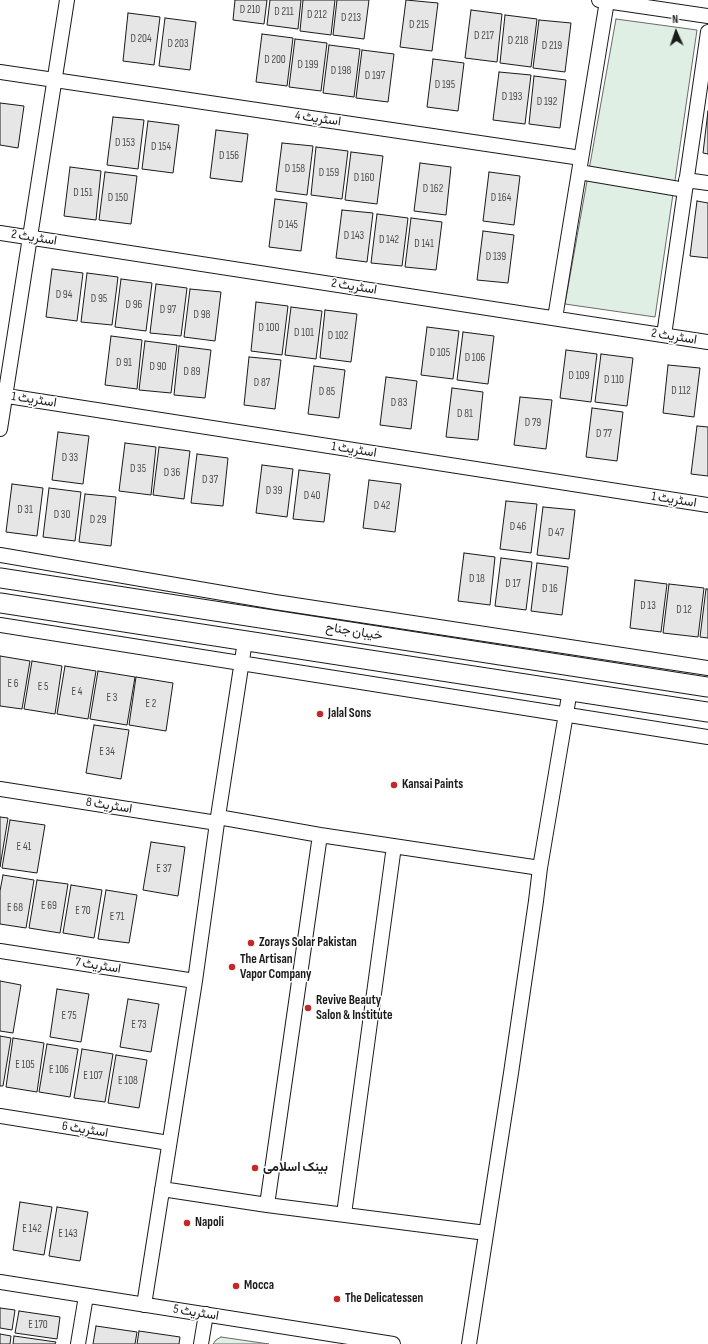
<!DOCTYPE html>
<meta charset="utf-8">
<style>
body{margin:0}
#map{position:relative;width:708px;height:1344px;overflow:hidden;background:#fff;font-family:"Sofia Sans Condensed",sans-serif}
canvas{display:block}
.north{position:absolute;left:656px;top:12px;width:40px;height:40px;-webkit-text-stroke:3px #fff;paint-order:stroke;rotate:357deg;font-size:11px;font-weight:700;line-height:16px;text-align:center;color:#1a1a1a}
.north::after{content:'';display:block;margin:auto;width:14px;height:18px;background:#1a1a1a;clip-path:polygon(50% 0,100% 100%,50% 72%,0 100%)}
</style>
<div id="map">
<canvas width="708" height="1344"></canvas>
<div class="north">N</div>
</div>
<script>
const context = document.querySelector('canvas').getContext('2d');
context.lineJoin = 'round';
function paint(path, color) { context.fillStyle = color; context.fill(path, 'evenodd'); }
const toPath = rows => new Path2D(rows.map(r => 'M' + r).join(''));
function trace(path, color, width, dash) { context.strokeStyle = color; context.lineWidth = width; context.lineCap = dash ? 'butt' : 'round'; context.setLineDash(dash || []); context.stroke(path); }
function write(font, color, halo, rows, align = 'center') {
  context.font = font + ' "Sofia Sans Condensed",Vazirmatn,sans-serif'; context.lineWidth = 3; context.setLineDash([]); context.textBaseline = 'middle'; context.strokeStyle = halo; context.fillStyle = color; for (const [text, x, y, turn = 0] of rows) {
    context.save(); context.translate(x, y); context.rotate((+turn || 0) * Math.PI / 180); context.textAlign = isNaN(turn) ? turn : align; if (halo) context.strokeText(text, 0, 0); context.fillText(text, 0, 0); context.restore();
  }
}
const green = toPath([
 [616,19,697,30,655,317,565,304,616,19],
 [221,1337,269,1344,213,1344,216,1340,221,1337]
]);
paint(green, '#e0efe3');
trace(green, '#6a6a6a', 1);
const building = toPath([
 [235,0,267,0,264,24,233,20,235,0],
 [270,0,301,0,298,29,267,25,270,0],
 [303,0,335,0,331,35,300,31,303,0],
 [337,0,369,0,364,39,333,35,337,0],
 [406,0,438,3,432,51,400,47,406,0],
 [471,10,502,14,497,62,465,58,471,10],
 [128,13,160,17,154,65,123,61,128,13],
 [505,15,537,19,531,67,500,63,505,15],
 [165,18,196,22,190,70,159,66,165,18],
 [539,20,571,23,565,72,533,68,539,20],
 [262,34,293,38,287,86,256,82,262,34],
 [295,39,327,43,321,91,289,87,295,39],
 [329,45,360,49,354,97,323,93,329,45],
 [362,50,394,54,388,102,356,98,362,50],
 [433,59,464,63,458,111,427,107,433,59],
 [499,72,531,75,525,124,493,120,499,72],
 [534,76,566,80,560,128,529,124,534,76],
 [0,103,24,106,18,148,0,145,0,103],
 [708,111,708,154,703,153,708,111],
 [113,117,144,120,138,169,107,165,113,117],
 [148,121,179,125,173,173,142,169,148,121],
 [216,130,248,134,242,182,210,178,216,130],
 [282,143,313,146,307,195,276,191,282,143],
 [316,147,348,151,342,199,311,195,316,147],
 [351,152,383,156,377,204,345,200,351,152],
 [420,163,451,167,446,215,414,211,420,163],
 [70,167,101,171,96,220,64,216,70,167],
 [105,172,137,176,131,224,99,220,105,172],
 [489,172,520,176,514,225,483,221,489,172],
 [275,199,307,203,301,251,269,247,275,199],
 [697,201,708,203,708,258,690,256,697,201],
 [342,210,373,213,367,262,336,258,342,210],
 [377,214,408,218,402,266,371,263,377,214],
 [411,218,442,222,436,270,405,267,411,218],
 [483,231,514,235,508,283,477,280,483,231],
 [52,269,83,273,77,321,46,317,52,269],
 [87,273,118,277,112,325,81,322,87,273],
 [121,279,152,283,146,331,115,327,121,279],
 [156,284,187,288,181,336,150,333,156,284],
 [190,289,221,292,215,341,184,337,190,289],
 [256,302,288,306,282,355,251,351,256,302],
 [291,307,322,311,316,359,285,355,291,307],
 [325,310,357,314,351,362,320,358,325,310],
 [427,327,459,331,453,379,421,375,427,327],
 [463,332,494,336,488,384,457,380,463,332],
 [111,336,142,340,137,389,105,385,111,336],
 [145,341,177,345,171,393,139,390,145,341],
 [179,346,211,350,205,398,174,395,179,346],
 [566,350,597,354,591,402,560,398,566,350],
 [601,354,633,358,627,406,595,402,601,354],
 [249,357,281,360,275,409,244,405,249,357],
 [668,365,700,368,694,417,663,413,668,365],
 [314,366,345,370,339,418,308,414,314,366],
 [386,377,417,381,411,429,380,425,386,377],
 [452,388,483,392,478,440,446,437,452,388],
 [520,397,552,400,546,449,514,445,520,397],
 [592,408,623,412,617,461,586,457,592,408],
 [697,426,708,427,708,476,691,474,697,426],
 [58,432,89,436,83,484,52,480,58,432],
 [125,443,156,447,151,495,119,491,125,443],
 [159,447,190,451,184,499,153,495,159,447],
 [197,454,228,458,223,506,191,503,197,454],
 [262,465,293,469,287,517,256,513,262,465],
 [299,470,330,474,324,522,293,519,299,470],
 [369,480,401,484,395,532,363,528,369,480],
 [12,484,43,488,37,536,6,532,12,484],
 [49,488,81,492,75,541,43,537,49,488],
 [85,494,116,497,111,546,79,542,85,494],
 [506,501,537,504,531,553,500,549,506,501],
 [543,507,575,510,569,559,537,555,543,507],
 [464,553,495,557,490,605,458,601,464,553],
 [501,558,532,562,526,610,495,606,501,558],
 [537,563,568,567,562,615,531,611,537,563],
 [635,580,667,584,661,632,630,628,635,580],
 [669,584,704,588,698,637,663,633,669,584],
 [706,589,708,589,708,638,700,637,706,589],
 [0,656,30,661,22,709,0,706,0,656],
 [32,661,62,666,55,714,24,709,32,661],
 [65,666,96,671,88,719,57,714,65,666],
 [98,671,135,677,127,725,90,719,98,671],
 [136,677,173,683,166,731,129,725,136,677],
 [94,725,129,730,121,779,86,773,94,725],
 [0,817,8,818,0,867,0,817],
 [10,820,45,825,37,873,2,868,10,820],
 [151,842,185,847,178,896,143,890,151,842],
 [3,875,34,880,26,928,0,924,0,891,3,875],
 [37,880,68,884,60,933,29,928,37,880],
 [71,885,102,890,94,938,63,933,71,885],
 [106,890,137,895,129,943,98,939,106,890],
 [0,981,21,985,13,1033,0,1031,0,981],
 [57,989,89,994,81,1042,50,1037,57,989],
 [128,999,159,1004,151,1052,120,1047,128,999],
 [0,1036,11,1038,3,1086,0,1086,0,1036],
 [13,1038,44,1043,37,1092,6,1087,13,1038],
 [47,1044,78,1049,70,1097,39,1092,47,1044],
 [82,1049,113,1054,105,1102,74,1098,82,1049],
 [116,1055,147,1060,139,1108,108,1103,116,1055],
 [20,1202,52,1207,44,1255,13,1250,20,1202],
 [57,1207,88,1212,80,1261,49,1256,57,1207],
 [0,1308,15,1310,12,1330,0,1328,0,1308],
 [19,1311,60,1317,57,1339,15,1333,19,1311],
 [96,1326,137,1332,135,1344,93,1344,96,1326],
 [139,1331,180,1337,179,1344,137,1344,139,1331],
 [0,1334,11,1336,10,1344,0,1344,0,1334],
 [14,1336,56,1342,55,1344,13,1344,14,1336]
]);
paint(building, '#e6e6e6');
trace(building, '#1a1a1a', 1);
const minor = toPath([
 [599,0,708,16],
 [0,72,581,158],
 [579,172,685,190],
 [686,180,708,183],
 [0,233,708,342],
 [555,318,607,1],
 [664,335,708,32],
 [0,395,708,505],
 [0,429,67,0],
 [0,555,275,602,708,668],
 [0,625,708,737],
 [0,789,217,823],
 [218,817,320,835,540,868],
 [0,951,195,981],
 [0,1116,169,1143],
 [162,1189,267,1205,486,1233],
 [267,1205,320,835],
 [344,1214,394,846],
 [0,1282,393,1344],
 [144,1305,195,981,217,823,245,641],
 [78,1344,86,1296],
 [201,1344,206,1314],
 [469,1344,511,1073,536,901,540,868,570,690]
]);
const secondary = toPath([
 [0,578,708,687],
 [0,603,708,712]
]);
trace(minor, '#1a1a1a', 16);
trace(secondary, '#1a1a1a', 21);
trace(minor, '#fff', 14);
trace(secondary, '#fff', 19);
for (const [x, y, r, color] of [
 [320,714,4,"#c62828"],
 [394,785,4,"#c62828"],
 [251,943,4,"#c62828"],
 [232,967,4,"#c62828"],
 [308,1008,4,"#c62828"],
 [255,1168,4,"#c62828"],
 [187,1223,4,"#c62828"],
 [236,1286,4,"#c62828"],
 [337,1299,4,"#c62828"]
]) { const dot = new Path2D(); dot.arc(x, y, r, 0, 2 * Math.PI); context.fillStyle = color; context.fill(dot); trace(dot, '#fff', 1.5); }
write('11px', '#4d4d4d', null, [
 ["D 210",250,10],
 ["D 211",284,12],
 ["D 212",317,15],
 ["D 213",351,18],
 ["D 215",419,25],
 ["D 217",484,36],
 ["D 204",141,39],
 ["D 218",518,41],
 ["D 203",178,44],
 ["D 219",552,46],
 ["D 200",275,60],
 ["D 199",308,65],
 ["D 198",341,71],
 ["D 197",375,76],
 ["D 195",445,85],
 ["D 193",512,97],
 ["D 192",547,102],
 ["D 153",125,143],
 ["D 154",161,147],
 ["D 156",229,156],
 ["D 158",295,169],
 ["D 159",329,173],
 ["D 160",364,178],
 ["D 162",433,189],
 ["D 151",83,193],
 ["D 150",118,198],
 ["D 164",501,198],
 ["D 145",288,225],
 ["D 143",354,236],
 ["D 142",389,240],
 ["D 141",424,244],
 ["D 139",496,257],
 ["D 94",64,295],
 ["D 95",99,299],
 ["D 96",134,305],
 ["D 97",168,310],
 ["D 98",202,315],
 ["D 100",269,328],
 ["D 101",304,333],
 ["D 102",338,336],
 ["D 105",440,353],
 ["D 106",475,358],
 ["D 91",124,363],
 ["D 90",158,367],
 ["D 89",192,372],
 ["D 109",579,376],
 ["D 110",614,380],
 ["D 87",262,383],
 ["D 112",681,391],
 ["D 85",327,392],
 ["D 83",399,403],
 ["D 81",465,414],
 ["D 79",533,423],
 ["D 77",604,434],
 ["D 33",70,458],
 ["D 35",138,469],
 ["D 36",172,473],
 ["D 37",210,480],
 ["D 39",274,491],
 ["D 40",312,496],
 ["D 42",382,506],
 ["D 31",25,510],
 ["D 30",62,515],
 ["D 29",98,520],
 ["D 46",518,527],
 ["D 47",556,533],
 ["D 18",477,579],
 ["D 17",513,584],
 ["D 16",550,589],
 ["D 13",648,606],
 ["D 12",684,610],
 ["E 6",13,684],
 ["E 5",43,687],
 ["E 4",77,692],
 ["E 3",112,698],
 ["E 2",151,704],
 ["E 34",107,752],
 ["E 41",24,847],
 ["E 37",164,869],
 ["E 69",49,906],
 ["E 68",15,908],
 ["E 70",83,911],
 ["E 71",117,917],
 ["E 75",69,1016],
 ["E 73",139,1025],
 ["E 105",25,1065],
 ["E 106",59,1070],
 ["E 107",93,1076],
 ["E 108",128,1081],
 ["E 142",32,1229],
 ["E 143",68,1234],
 ["E 170",38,1325]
]);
write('13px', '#1a1a1a', '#fff', [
 ["اسٹریٹ 4",318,119,8],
 ["اسٹریٹ 2",34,238,9],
 ["اسٹریٹ 2",354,287,9],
 ["اسٹریٹ 2",674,337,9],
 ["اسٹریٹ 1",34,400,9],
 ["اسٹریٹ 1",354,450,9],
 ["اسٹریٹ 1",674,500,9],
 ["خیبان جناح",354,632,9],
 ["اسٹریٹ 8",109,806,9],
 ["اسٹریٹ 7",98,966,9],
 ["اسٹریٹ 6",85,1130,9],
 ["اسٹریٹ 5",196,1313,9]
]);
write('bold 13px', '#1a1a1a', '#fff', [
 ["Jalal Sons",328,714],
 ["Kansai Paints",402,785],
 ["Zorays Solar Pakistan",259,943],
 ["The Artisan",240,960],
 ["Vapor Company",240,975],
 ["Revive Beauty",316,1001],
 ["Salon & Institute",316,1016],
 ["بینک اسلامی",263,1168],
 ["Napoli",195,1223],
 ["Mocca",244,1286],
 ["The Delicatessen",345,1299]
], 'left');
</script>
